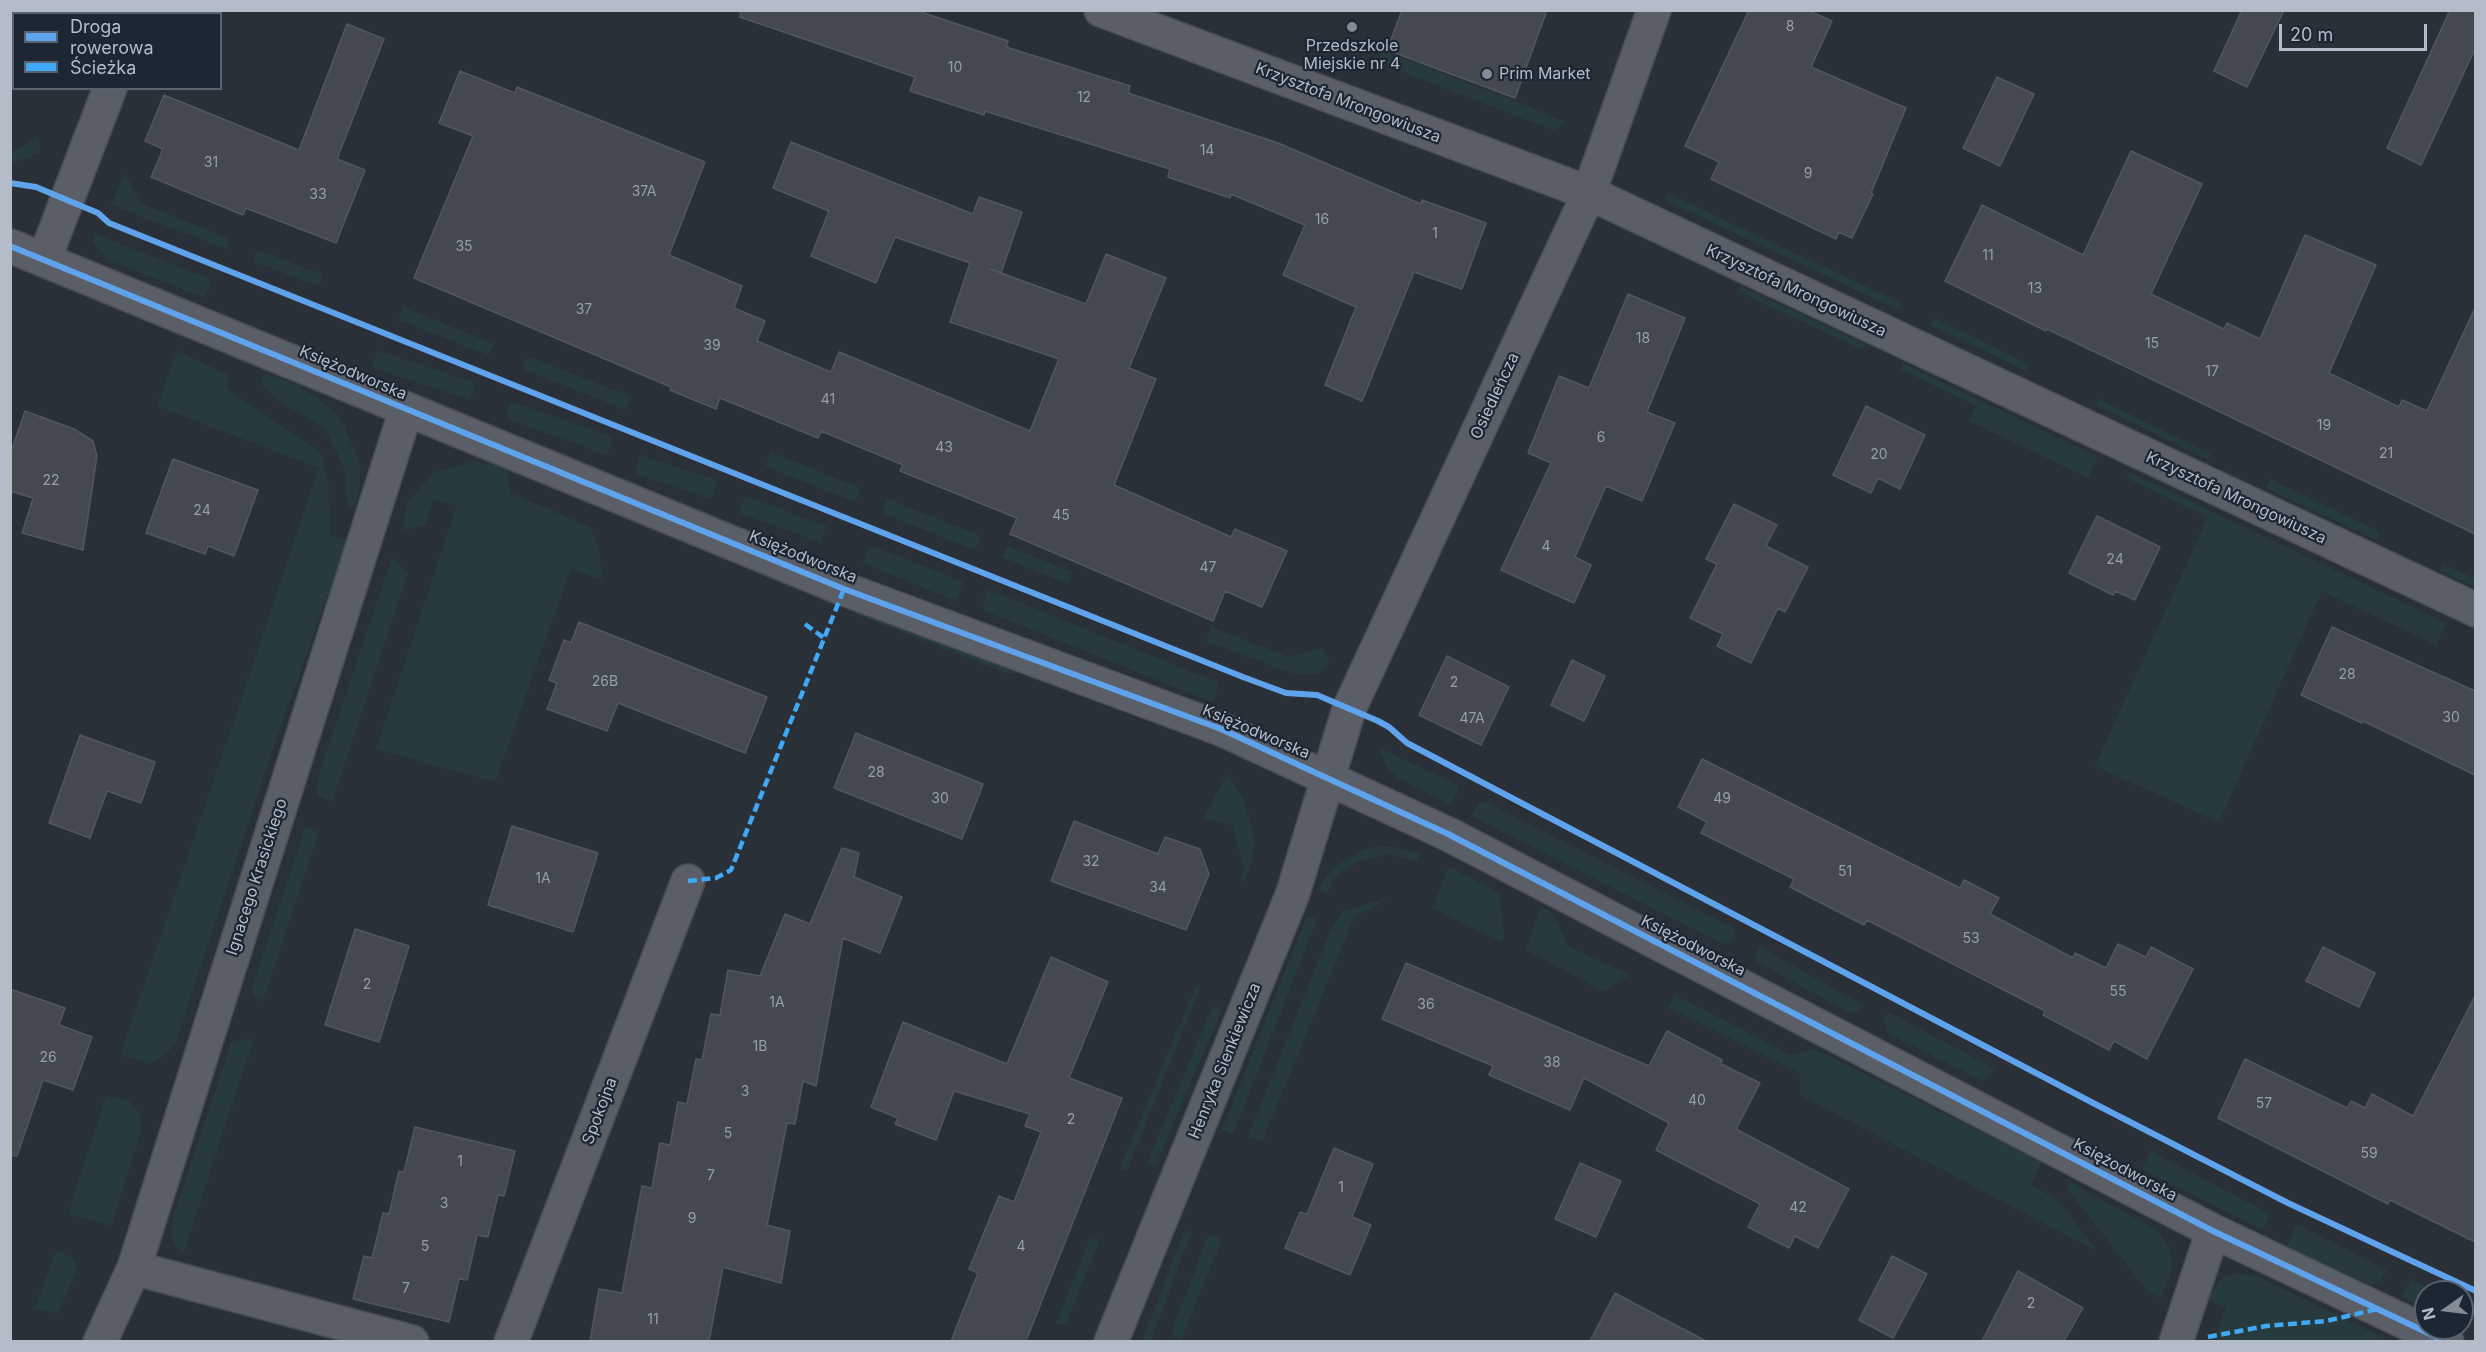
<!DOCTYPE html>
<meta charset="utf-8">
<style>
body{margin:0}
#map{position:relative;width:2486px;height:1352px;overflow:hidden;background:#2a3038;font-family:Inter,sans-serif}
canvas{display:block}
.frame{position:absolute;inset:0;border:12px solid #b4bcc9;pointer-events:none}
.legend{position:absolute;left:12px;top:12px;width:210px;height:78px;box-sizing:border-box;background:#1d2633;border:2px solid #59626f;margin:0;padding:8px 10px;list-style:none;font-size:18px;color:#b4bcc9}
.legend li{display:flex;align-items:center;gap:12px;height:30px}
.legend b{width:30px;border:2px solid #59626f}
.north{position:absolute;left:2414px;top:1280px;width:60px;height:60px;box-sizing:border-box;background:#1d2633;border:2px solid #59626f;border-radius:50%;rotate:256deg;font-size:16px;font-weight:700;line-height:24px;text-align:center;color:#b4bcc9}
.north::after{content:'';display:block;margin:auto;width:21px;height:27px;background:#848b96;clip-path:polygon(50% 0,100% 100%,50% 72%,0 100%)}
.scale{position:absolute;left:2279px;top:24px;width:148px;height:27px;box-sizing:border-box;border:3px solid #b4bcc9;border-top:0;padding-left:8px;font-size:18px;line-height:21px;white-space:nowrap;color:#b4bcc9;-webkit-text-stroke:4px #1d2633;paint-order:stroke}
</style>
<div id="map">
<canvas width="2486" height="1352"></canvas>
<div class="frame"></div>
<ul class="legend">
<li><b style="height:8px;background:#60a3ed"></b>Droga rowerowa</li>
<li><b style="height:8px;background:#3fa9f5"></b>Ścieżka</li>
</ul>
<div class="north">N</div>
<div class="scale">20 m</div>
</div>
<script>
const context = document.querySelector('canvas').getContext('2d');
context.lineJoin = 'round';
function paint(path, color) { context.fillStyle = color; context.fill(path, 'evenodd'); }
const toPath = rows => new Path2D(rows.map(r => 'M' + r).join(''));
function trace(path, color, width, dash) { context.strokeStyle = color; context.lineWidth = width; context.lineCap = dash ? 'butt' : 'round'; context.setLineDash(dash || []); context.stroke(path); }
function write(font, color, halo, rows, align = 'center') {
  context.font = font + ' Inter,sans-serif'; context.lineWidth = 4.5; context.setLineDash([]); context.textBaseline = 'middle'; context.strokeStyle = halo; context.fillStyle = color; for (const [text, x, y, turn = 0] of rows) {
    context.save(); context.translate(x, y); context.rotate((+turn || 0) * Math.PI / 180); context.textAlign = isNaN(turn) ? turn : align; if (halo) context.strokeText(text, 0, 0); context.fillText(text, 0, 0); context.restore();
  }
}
paint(toPath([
 [1381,50,1528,106,1565,122,1555,131,1378,62],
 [39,137,40,153,11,164,11,152],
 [125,172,140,203,230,239,227,249,111,205],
 [1667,193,1902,303,1899,310,1664,200],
 [93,233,212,280,205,298,108,260,93,243],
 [258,250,323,275,318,286,253,261],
 [1741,286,1865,344,1863,350,1739,292],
 [403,307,494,344,488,355,399,320],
 [1934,318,2029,364,2026,371,1930,325],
 [177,351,229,375,226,388,321,452,328,482,330,535,347,541,270,757,176,1043,165,1055,147,1064,121,1054,319,468,157,406],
 [378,351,476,383,470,400,372,368],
 [527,356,632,397,626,410,523,369],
 [1902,363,2098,457,2088,478,1969,421,1976,406,1900,369],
 [266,374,298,385,325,404,341,419,360,464,360,487,357,502,353,507,347,506,344,468,326,430,277,399,263,385,262,378],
 [2099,399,2211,454,2208,459,2096,405],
 [510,401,613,437,607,455,505,418],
 [771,452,860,488,855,502,765,466],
 [640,455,717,480,711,499,635,474],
 [475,461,506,467,511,493,590,527,599,551,602,580,571,568,495,782,376,749,457,505,434,500,425,525,402,531,408,502,434,472],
 [2129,472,2446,623,2436,645,2322,591,2219,822,2095,766,2208,517,2126,478],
 [2270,479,2380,532,2376,540,2266,488],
 [745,496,827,526,820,542,739,513],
 [887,499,981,536,975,550,882,513],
 [870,545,963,582,956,601,863,563],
 [1007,546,1072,572,1068,584,1002,557],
 [392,557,408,573,332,802,317,796,318,777],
 [2443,564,2475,578,2475,587,2440,571],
 [987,589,1219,683,1212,702,985,611,983,601],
 [857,609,1020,673,1006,673,855,614],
 [1211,627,1289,657,1321,648,1330,662,1319,673,1294,674,1206,641],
 [1378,747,1460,786,1451,805,1398,778,1388,769],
 [1227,773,1244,799,1255,841,1250,868,1244,882,1240,880,1244,868,1232,825,1204,818],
 [1486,802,1732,927,1735,935,1732,942,1723,944,1472,816,1479,803],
 [305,827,319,832,263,1001,253,996,253,983],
 [1377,847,1394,847,1420,853,1417,861,1390,854,1359,861,1343,870,1332,881,1328,893,1319,889,1328,874,1337,865,1364,850],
 [1449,867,1500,893,1504,937,1502,942,1432,908],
 [1388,898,1354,918,1262,1142,1248,1137,1330,932,1342,911],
 [1541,907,1552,912,1569,947,1631,975,1603,991,1526,950],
 [1307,916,1317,919,1233,1135,1222,1130],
 [1759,946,1864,1006,1852,1014,1757,962,1756,956],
 [1196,986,1200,988,1127,1171,1120,1168],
 [1675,995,1791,1055,1814,1049,2042,1162,2031,1185,2058,1200,2097,1251,1800,1095,1800,1073,1668,1007],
 [1213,1006,1222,1009,1155,1167,1147,1163],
 [1889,1012,1995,1069,1983,1081,1888,1033,1883,1020],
 [254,1039,183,1255,175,1245,171,1232,174,1215,232,1041],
 [106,1096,129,1101,140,1113,142,1129,111,1226,68,1214],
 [2151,1151,2270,1214,2262,1230,2142,1169],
 [2069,1182,2159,1231,2171,1252,2171,1270,2161,1297,2148,1292,2067,1188],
 [2297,1224,2387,1270,2380,1281,2370,1284,2286,1248],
 [1192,1231,1151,1341,1142,1341,1183,1233],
 [1209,1234,1222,1239,1181,1341,1177,1339,1172,1330],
 [1091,1237,1099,1241,1066,1324,1056,1324],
 [57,1250,75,1259,76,1272,58,1313,34,1309],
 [2235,1274,2254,1275,2390,1341,2214,1341,2226,1308,2208,1300,2219,1280],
 [2411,1279,2436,1292,2426,1292,2426,1310,2402,1297]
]), '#273a3e');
const building = toPath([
 [741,10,915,10,1008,41,1006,47,1130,86,1128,93,1278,143,1421,204,1422,200,1486,223,1462,289,1414,272,1362,401,1325,385,1356,307,1283,275,1305,225,1231,194,1230,198,1168,177,1170,169,985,111,984,115,910,91,915,77,740,17,741,10],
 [1402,10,1547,10,1515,98,1387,50,1402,10],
 [1749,10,1807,10,1832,21,1811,67,1906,108,1871,193,1873,194,1852,238,1839,232,1836,239,1711,179,1719,162,1685,146,1749,10],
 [2242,10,2284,10,2247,87,2214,71,2242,10],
 [2450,10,2475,10,2475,49,2421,165,2387,148,2450,10],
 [347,24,384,39,337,159,365,170,336,243,246,208,243,215,151,177,163,149,145,141,164,95,299,150,347,24],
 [460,71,515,93,517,87,705,162,669,255,742,286,734,308,765,321,757,341,831,372,839,352,1030,431,1059,359,950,322,970,263,895,237,876,283,811,256,829,211,773,188,791,142,973,214,979,197,1022,212,1001,273,990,269,1086,304,1106,254,1166,278,1129,368,1156,379,1114,485,1231,537,1235,529,1287,551,1262,607,1225,591,1213,621,1010,534,1017,518,900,471,903,465,821,431,818,438,720,398,716,409,670,390,671,387,414,278,473,136,439,123,460,71],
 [1997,77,2034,94,2000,166,1963,148,1997,77],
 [2131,151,2202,184,2151,294,2224,329,2227,323,2260,339,2305,235,2376,265,2329,373,2399,407,2402,400,2427,411,2475,308,2475,534,2047,329,2046,331,1945,281,1982,205,2083,255,2131,151],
 [1628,294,1685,318,1647,412,1675,423,1642,501,1606,486,1575,557,1591,565,1574,603,1501,570,1551,463,1528,453,1559,376,1589,388,1628,294],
 [1866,406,1925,435,1900,489,1878,478,1871,493,1833,475,1866,406],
 [25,411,74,429,93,441,97,456,83,550,22,533,33,498,10,491,10,455,25,411],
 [173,459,258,490,234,556,208,546,205,554,146,533,173,459],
 [1734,504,1777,525,1766,546,1808,567,1785,612,1778,608,1751,663,1717,646,1723,634,1690,618,1717,564,1706,559,1734,504],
 [2097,516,2160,547,2135,600,2115,591,2113,595,2069,573,2097,516],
 [579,622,767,697,745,753,618,703,607,731,547,709,557,683,549,680,564,640,571,643,579,622],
 [2332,627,2475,691,2475,775,2363,721,2362,723,2301,695,2332,627],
 [1447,656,1509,687,1481,745,1419,715,1447,656],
 [1572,660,1605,676,1584,721,1551,705,1572,660],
 [856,733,983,784,962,839,834,788,856,733],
 [80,735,155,762,141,803,107,791,90,838,49,823,80,735],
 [1702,759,1960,888,1964,880,1999,898,1990,914,2073,958,2075,953,2106,968,2118,944,2146,957,2151,947,2193,969,2147,1059,2114,1041,2109,1050,2043,1015,2045,1011,1867,920,1864,925,1790,887,1794,879,1701,833,1707,822,1678,807,1702,759],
 [1074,821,1158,854,1165,837,1200,849,1209,874,1186,930,1051,881,1074,821],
 [512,826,598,853,573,932,488,905,512,826],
 [842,848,859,853,854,877,902,897,880,953,843,938,816,1086,803,1081,795,1124,787,1123,767,1225,790,1231,781,1283,723,1267,709,1341,590,1341,599,1289,622,1293,642,1186,652,1188,660,1143,670,1145,678,1102,687,1104,696,1059,702,1060,711,1014,720,1015,728,970,760,976,785,914,810,924,842,848],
 [355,929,409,946,379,1042,325,1025,355,929],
 [2323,947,2375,973,2359,1007,2306,981,2323,947],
 [1051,957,1108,982,1069,1078,1122,1098,1026,1341,951,1341,978,1273,969,1269,999,1196,1014,1202,1041,1132,1025,1126,1030,1114,954,1091,936,1140,895,1124,898,1118,871,1107,903,1022,1007,1064,1051,957],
 [1406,963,1649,1066,1667,1031,1722,1060,1721,1064,1760,1083,1736,1129,1849,1189,1818,1248,1795,1236,1789,1248,1748,1227,1760,1204,1656,1150,1669,1123,1584,1078,1570,1110,1489,1075,1493,1066,1382,1019,1406,963],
 [10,989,65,1008,59,1025,92,1037,73,1090,43,1080,17,1156,10,1155,10,989],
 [2475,996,2475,1242,2390,1200,2388,1204,2218,1118,2245,1059,2347,1108,2351,1101,2365,1108,2372,1094,2413,1116,2475,996],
 [415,1127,515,1151,504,1196,498,1195,488,1237,477,1235,467,1280,459,1279,449,1322,353,1299,364,1256,372,1258,383,1213,389,1214,399,1171,404,1172,415,1127],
 [1334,1148,1373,1164,1352,1217,1371,1225,1350,1275,1285,1248,1300,1212,1307,1214,1334,1148],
 [1580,1163,1621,1181,1596,1237,1555,1219,1580,1163],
 [1892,1256,1927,1274,1893,1338,1859,1320,1892,1256],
 [2018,1271,2083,1308,2064,1341,1982,1341,2018,1271],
 [1615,1293,1639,1306,1706,1341,1590,1341,1615,1293]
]);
paint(building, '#444950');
trace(building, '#52575f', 1.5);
const minor = toPath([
 [1101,10,1589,193,2476,610],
 [138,14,139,10],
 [10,246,844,589,1221,729,1448,834,2213,1231,2447,1342],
 [44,260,110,88],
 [134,1268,412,1342],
 [100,1342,134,1268,406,410],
 [511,1342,688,881],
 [1111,1342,1293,893,1349,709,1589,193,1654,10],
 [2176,1342,2213,1231]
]);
trace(minor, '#484c53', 36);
trace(minor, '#5a5e66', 33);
trace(toPath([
 [805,624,824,638],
 [688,881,716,878,731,870,844,589],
 [2208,1337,2266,1326,2326,1321,2378,1309]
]), '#3fa9f5', 4.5, [9, 4.5]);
trace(toPath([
 [10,183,36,187,98,213,109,223,1243,677,1286,693,1317,695,1378,721,1389,727,1407,743,2095,1104,2288,1203,2476,1291],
 [10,246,844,589,1221,729,1448,834,2213,1231,2447,1342]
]), '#60a3ed', 6);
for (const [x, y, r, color] of [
 [1352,27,6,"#848b96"],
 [1487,74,6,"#848b96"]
]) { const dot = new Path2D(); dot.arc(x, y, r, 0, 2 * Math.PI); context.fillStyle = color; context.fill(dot); trace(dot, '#1d2633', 2); }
write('14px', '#989fab', null, [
 ["8",1790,27],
 ["10",955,68],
 ["12",1084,98],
 ["14",1207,151],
 ["31",211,163],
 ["9",1808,174],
 ["37A",644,192],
 ["33",318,195],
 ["16",1322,220],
 ["1",1435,234],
 ["35",464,247],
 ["11",1988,256],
 ["13",2035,289],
 ["37",584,310],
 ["18",1643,339],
 ["15",2152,344],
 ["39",712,346],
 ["17",2212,372],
 ["41",828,400],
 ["19",2324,426],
 ["6",1601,438],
 ["43",944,448],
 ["21",2386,454],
 ["20",1879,455],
 ["22",51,481],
 ["24",202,511],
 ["45",1061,516],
 ["4",1546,547],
 ["24",2115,560],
 ["47",1208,568],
 ["28",2347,675],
 ["26B",605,682],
 ["2",1454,683],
 ["30",2451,718],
 ["47A",1472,719],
 ["28",876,773],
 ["30",940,799],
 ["49",1722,799],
 ["32",1091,862],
 ["51",1845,872],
 ["1A",543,879],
 ["34",1158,888],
 ["53",1971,939],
 ["2",367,985],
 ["55",2118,992],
 ["1A",777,1003],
 ["36",1426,1005],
 ["1B",760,1047],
 ["26",48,1058],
 ["38",1552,1063],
 ["3",745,1092],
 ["40",1697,1101],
 ["57",2264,1104],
 ["2",1071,1120],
 ["5",728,1134],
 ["59",2369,1154],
 ["1",460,1162],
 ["7",711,1176],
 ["1",1341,1188],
 ["3",444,1204],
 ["42",1798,1208],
 ["9",692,1219],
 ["5",425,1247],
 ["4",1021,1247],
 ["7",406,1289],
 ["2",2031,1304],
 ["11",653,1320]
]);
write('16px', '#b4bcc9', '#1d2633', [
 ["Przedszkole",1352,46],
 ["Miejskie nr 4",1352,64],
 ["Prim Market",1499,74,"left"]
]);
write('16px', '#b4bcc9', '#1d2633', [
 ["Krzysztofa Mrongowiusza",1348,103,21],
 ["Krzysztofa Mrongowiusza",1796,291,25],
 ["Księżodworska",353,373,23],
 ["Osiedleńcza",1495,396,-65],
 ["Krzysztofa Mrongowiusza",2236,498,25],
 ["Księżodworska",803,557,22],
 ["Księżodworska",1256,732,23],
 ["Ignacego Krasickiego",257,877,-72],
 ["Księżodworska",1693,946,27],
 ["Henryka Sienkiewicza",1225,1061,-68],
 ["Spokojna",600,1111,-69],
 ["Księżodworska",2125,1170,28]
]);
</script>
